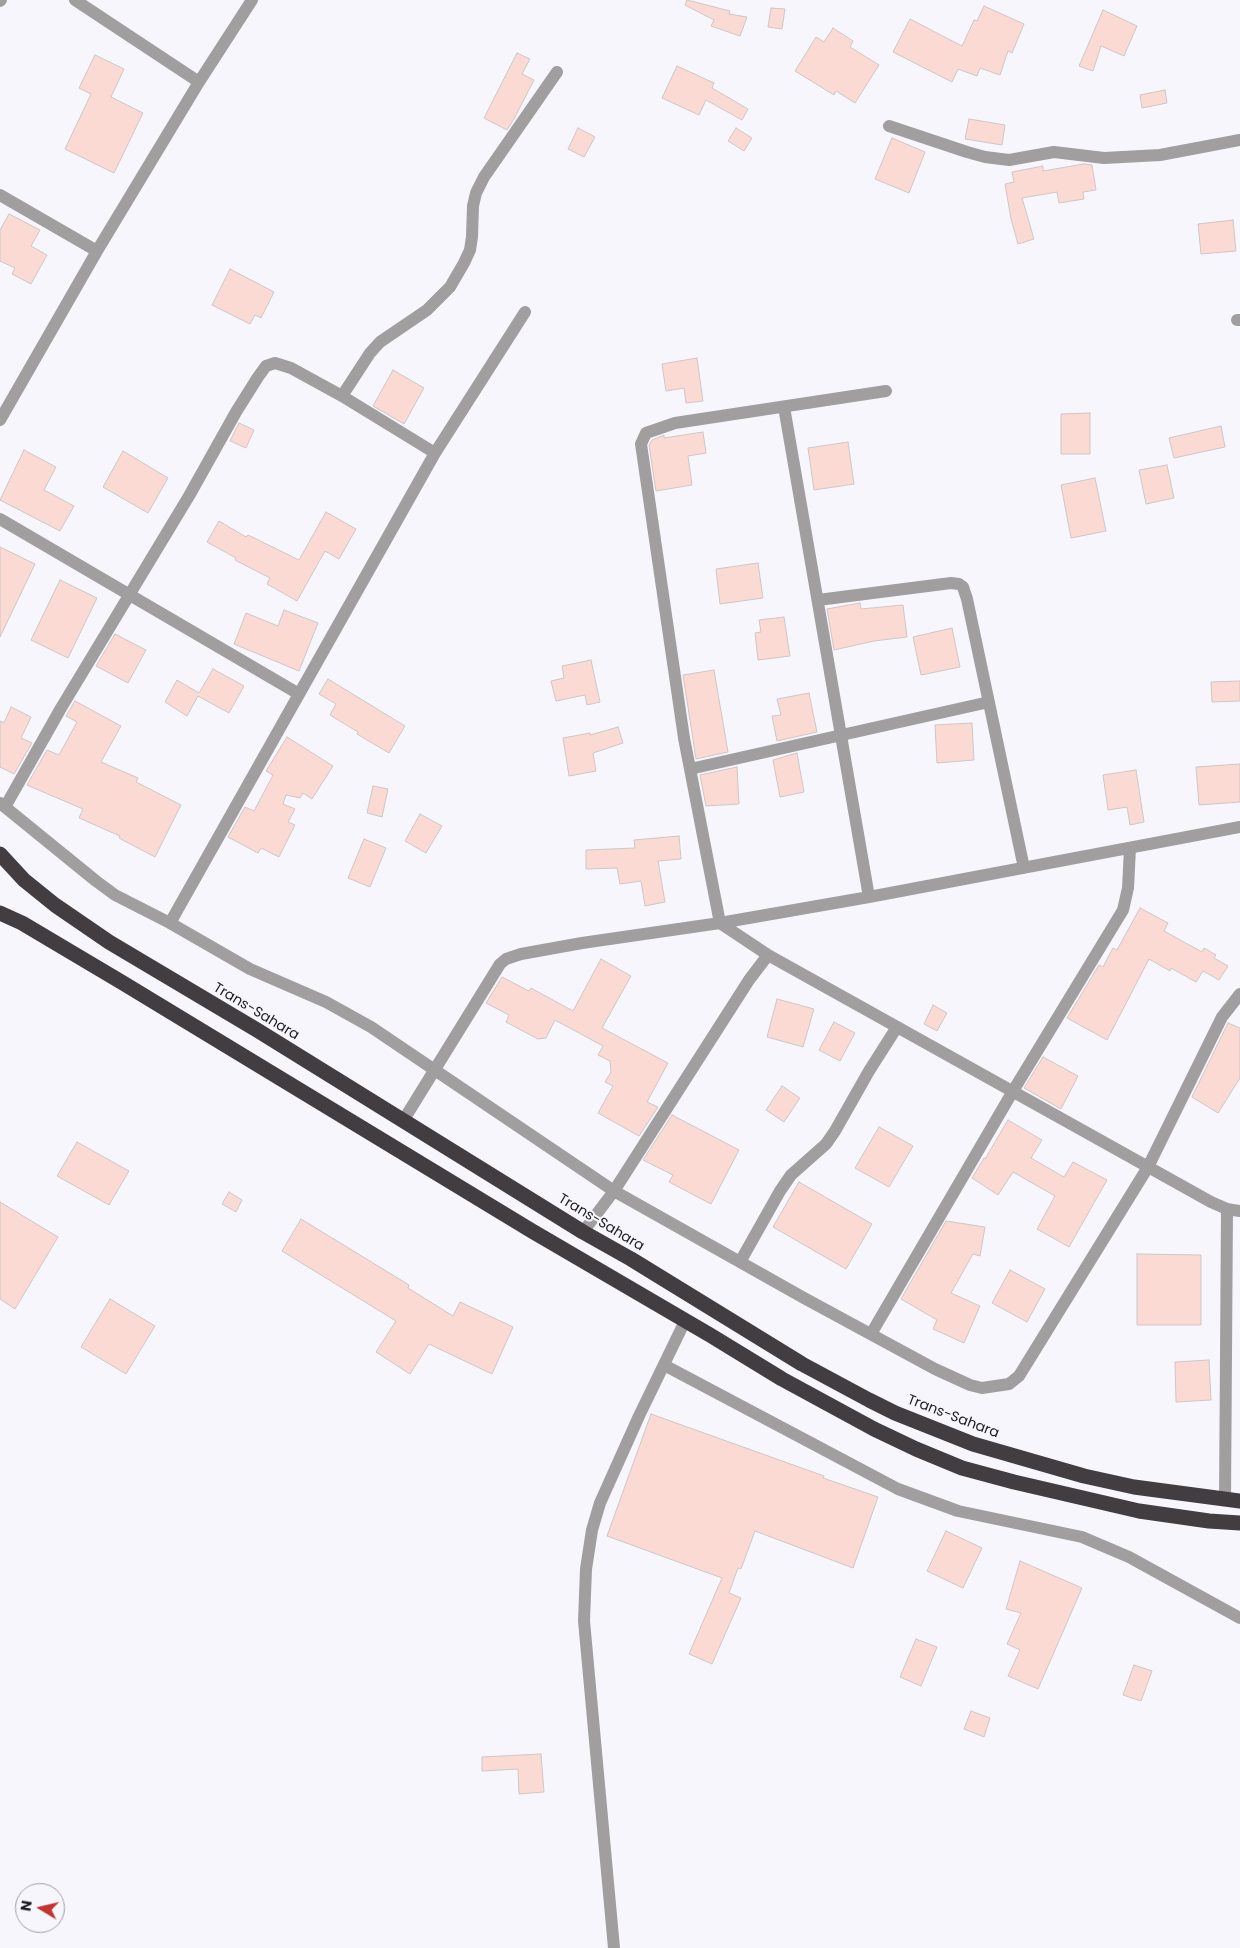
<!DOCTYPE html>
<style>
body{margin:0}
#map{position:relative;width:1240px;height:1948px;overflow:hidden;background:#f8f6fd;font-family:Poppins,sans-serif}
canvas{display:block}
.north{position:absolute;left:15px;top:1883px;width:50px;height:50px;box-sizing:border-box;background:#f8f6fd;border:1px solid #a09ea3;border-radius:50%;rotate:279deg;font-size:14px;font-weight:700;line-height:20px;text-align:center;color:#1b1a1c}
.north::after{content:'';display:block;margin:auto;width:18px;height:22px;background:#c33533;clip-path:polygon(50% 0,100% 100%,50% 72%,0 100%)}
</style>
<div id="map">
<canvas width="1240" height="1948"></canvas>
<div class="north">N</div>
</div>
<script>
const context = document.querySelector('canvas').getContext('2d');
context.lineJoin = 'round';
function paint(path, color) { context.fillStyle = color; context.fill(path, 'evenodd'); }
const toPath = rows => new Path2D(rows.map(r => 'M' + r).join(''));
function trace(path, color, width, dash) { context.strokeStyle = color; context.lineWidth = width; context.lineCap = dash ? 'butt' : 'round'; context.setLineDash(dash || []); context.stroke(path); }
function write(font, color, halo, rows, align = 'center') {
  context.font = font + ' Poppins,sans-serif'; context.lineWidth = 4; context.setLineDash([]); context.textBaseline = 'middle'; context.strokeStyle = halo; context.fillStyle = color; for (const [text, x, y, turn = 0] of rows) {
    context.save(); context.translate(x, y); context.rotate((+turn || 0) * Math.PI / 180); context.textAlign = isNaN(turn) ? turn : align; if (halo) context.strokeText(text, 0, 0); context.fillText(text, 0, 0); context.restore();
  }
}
const building = toPath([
 [687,0,730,11,729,14,747,17,740,36,711,26,714,20,685,5,687,0],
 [984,6,1024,24,1012,53,1008,51,1000,75,980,68,977,76,958,69,952,82,893,52,910,19,962,46,974,20,977,21,984,6],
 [771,8,785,9,782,29,768,27,771,8],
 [1103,10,1137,26,1124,56,1101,46,1093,71,1079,66,1103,10],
 [833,28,853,41,850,47,879,65,855,103,836,91,834,95,795,71,816,37,824,42,833,28],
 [517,53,530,59,522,74,534,80,514,119,507,130,484,118,517,53],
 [95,55,124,69,111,97,143,113,114,173,65,149,91,94,79,88,95,55],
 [677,66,714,83,712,88,748,109,742,120,706,100,699,115,662,98,677,66],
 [1165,90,1167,103,1142,108,1140,95,1165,90],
 [969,119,1005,125,1002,145,965,139,969,119],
 [578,128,595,137,584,157,568,149,578,128],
 [736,128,752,138,744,151,728,141,736,128],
 [892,138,925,152,909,193,875,179,892,138],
 [1084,164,1092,165,1096,190,1083,192,1084,199,1059,203,1057,192,1022,198,1034,239,1018,244,1011,219,1005,184,1014,182,1012,172,1043,166,1043,171,1084,164],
 [9,214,40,230,31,246,47,255,31,284,12,274,15,268,0,261,0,230,9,214],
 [1233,220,1236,251,1201,254,1198,224,1233,220],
 [230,269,274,292,261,318,255,315,250,324,212,305,230,269],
 [697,358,703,401,686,403,684,388,666,391,662,364,697,358],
 [393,370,424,388,404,424,373,406,393,370],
 [1090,413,1090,454,1061,454,1061,414,1090,413],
 [239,423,254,430,246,448,230,441,239,423],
 [1221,426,1225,447,1174,458,1169,438,1221,426],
 [703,432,706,453,688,456,692,485,656,491,649,445,652,440,664,435,664,438,703,432],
 [848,442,854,484,814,490,808,448,848,442],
 [24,450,56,467,44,490,74,506,60,531,0,500,24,450],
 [123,451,168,478,148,513,103,487,123,451],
 [1167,465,1174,498,1146,504,1139,470,1167,465],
 [1095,478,1106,531,1071,538,1061,485,1095,478],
 [326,512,356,529,339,559,325,551,297,601,267,584,270,578,235,560,236,558,207,542,219,521,246,537,248,535,299,560,326,512],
 [0,547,35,564,0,637,0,547],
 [758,563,763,598,720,604,716,569,758,563],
 [60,580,97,598,68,658,31,640,60,580],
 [860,603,861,609,903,605,907,637,874,641,834,650,827,609,860,603],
 [284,610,318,623,299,671,234,644,246,613,278,626,284,610],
 [784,617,790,656,758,660,755,633,761,632,759,620,784,617],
 [952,628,960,667,921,675,913,637,952,628],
 [115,634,146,650,128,683,96,666,115,634],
 [591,660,600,702,587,705,585,695,556,701,551,681,564,678,562,666,591,660],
 [213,669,244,686,229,713,198,696,187,716,165,702,177,680,199,693,213,669],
 [714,670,728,752,696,759,683,675,714,670],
 [328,679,405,726,389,753,357,734,358,732,330,715,336,704,319,694,328,679],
 [1240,681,1240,701,1212,702,1211,682,1240,681],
 [809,693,817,732,777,741,772,716,781,715,777,699,809,693],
 [75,701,121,726,101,762,138,778,136,782,181,805,155,857,119,838,120,836,79,818,83,809,27,785,47,750,59,755,77,722,66,716,75,701],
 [11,707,31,717,21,738,32,743,14,774,0,767,0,721,4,723,11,707],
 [972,723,974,760,937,763,935,725,972,723],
 [618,727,623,743,593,753,596,771,569,776,563,738,590,733,590,735,618,727],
 [287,737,333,766,312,799,303,793,300,798,286,795,283,804,295,809,288,822,295,825,279,857,261,848,258,853,228,837,245,807,254,811,273,775,266,771,287,737],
 [797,753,804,792,780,797,773,760,797,753],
 [1240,764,1240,802,1199,805,1196,767,1240,764],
 [737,767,739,804,706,806,700,775,737,767],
 [1136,770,1144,822,1130,825,1127,807,1108,810,1103,775,1136,770],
 [373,786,388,789,382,817,367,813,373,786],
 [420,814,442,826,426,853,405,841,420,814],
 [679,836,681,859,658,861,665,902,645,906,641,881,620,884,617,868,586,869,586,850,635,848,634,840,679,836],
 [364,839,386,848,370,887,348,878,364,839],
 [1140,908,1168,923,1164,931,1202,952,1204,948,1216,955,1214,958,1228,966,1219,980,1203,971,1196,982,1171,968,1170,971,1149,959,1107,1040,1067,1018,1099,965,1103,967,1113,948,1117,950,1140,908],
 [601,959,631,976,602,1028,668,1063,647,1102,658,1107,639,1136,598,1113,613,1086,605,1082,611,1072,610,1061,598,1055,603,1046,555,1020,546,1038,538,1039,506,1022,509,1015,486,1003,502,977,529,991,531,988,573,1011,601,959],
 [777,999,814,1009,803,1047,767,1037,777,999],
 [933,1005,947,1013,937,1031,924,1024,933,1005],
 [834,1022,855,1033,840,1061,819,1050,834,1022],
 [1228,1023,1240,1028,1240,1078,1218,1113,1192,1097,1228,1023],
 [1043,1057,1078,1076,1061,1109,1024,1088,1043,1057],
 [782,1086,800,1098,784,1122,766,1110,782,1086],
 [672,1115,739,1150,711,1204,669,1182,673,1175,643,1160,672,1115],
 [1008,1120,1042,1140,1031,1158,1064,1177,1073,1162,1107,1180,1069,1247,1037,1229,1055,1196,1013,1172,998,1195,972,1178,984,1158,985,1159,1008,1120],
 [879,1127,913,1146,889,1187,855,1168,879,1127],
 [77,1142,129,1171,109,1205,57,1176,77,1142],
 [799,1182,872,1224,846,1269,773,1227,799,1182],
 [229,1192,242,1200,236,1212,222,1204,229,1192],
 [0,1202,58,1237,15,1309,0,1299,0,1202],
 [301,1219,409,1285,408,1288,453,1316,460,1302,513,1327,492,1374,429,1344,410,1374,376,1352,396,1321,282,1251,301,1219],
 [946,1221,985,1227,980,1256,973,1254,951,1293,980,1306,964,1343,933,1329,937,1320,901,1299,946,1221],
 [1137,1254,1201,1255,1201,1325,1137,1325,1137,1254],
 [1010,1270,1045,1289,1027,1322,992,1303,1010,1270],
 [110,1299,155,1326,126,1374,81,1347,110,1299],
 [1209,1360,1211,1400,1176,1402,1175,1362,1209,1360],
 [651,1414,824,1476,823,1478,878,1497,853,1568,755,1531,741,1569,738,1568,729,1593,741,1598,712,1664,689,1654,722,1578,607,1536,651,1414],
 [946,1531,982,1548,963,1588,927,1571,946,1531],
 [1020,1561,1082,1588,1038,1689,1008,1676,1020,1650,1007,1644,1021,1613,1006,1609,1020,1561],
 [916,1639,937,1647,921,1686,900,1677,916,1639],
 [1134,1665,1152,1671,1141,1701,1123,1695,1134,1665],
 [971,1711,990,1718,984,1737,964,1729,971,1711],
 [541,1754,544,1792,519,1794,518,1769,482,1771,482,1757,541,1754]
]);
paint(building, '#fbdad4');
trace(building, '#cec6c5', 1);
trace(toPath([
 [75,0,199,82],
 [0,1,1,0],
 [889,126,967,152,985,157,1009,160,1054,152,1104,158,1160,155,1240,140],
 [0,195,97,251],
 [1237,320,1240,320],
 [342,396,370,353,380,342,427,310,450,287,464,263,470,250,472,237,473,206,476,193,484,177,557,72],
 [784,407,869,897],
 [0,420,97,251,199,82,252,0],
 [0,519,299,694],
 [818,600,951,583,959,584,963,587,967,599,1024,868],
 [690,769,989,702],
 [0,803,96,881,115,895,170,923,250,969,326,1002,371,1027,614,1191,804,1298,935,1369,970,1385,982,1388,1009,1384,1019,1376,1148,1167,1222,1017,1240,994],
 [5,807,61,708,189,496,236,412,258,377,266,366,275,363,291,368,342,396,435,453],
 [170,923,435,453,525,312],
 [768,955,720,923,684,738,641,444,646,433,675,423,886,391],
 [403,1121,500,964,506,959,521,954,582,943,720,923,869,897,1240,827],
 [583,1232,614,1191,749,980,768,955,1211,1202,1227,1209,1240,1211],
 [740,1262,780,1191,791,1175,826,1144,835,1131,869,1071,897,1027],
 [871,1334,1013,1091,1123,910,1128,888,1130,848],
 [664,1365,898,1489,958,1511,1082,1537,1129,1557,1240,1618],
 [1225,1500,1227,1209],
 [614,1948,584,1621,586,1569,592,1530,600,1503,639,1416,685,1321]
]), '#a19e9f', 12);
trace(toPath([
 [0,854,24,880,55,905,109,942,257,1030,583,1232,631,1259,802,1364,869,1400,895,1413,973,1444,1084,1476,1134,1487,1240,1501],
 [0,913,22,923,123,983,532,1231,710,1335,782,1379,874,1429,916,1449,962,1468,1014,1482,1139,1511,1209,1521,1240,1523]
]), '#423d40', 15);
write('14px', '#1b1a1c', '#f8f6fd', [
 ["Trans-Sahara",256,1012,31],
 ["Trans-Sahara",601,1223,31],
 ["Trans-Sahara",953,1417,21]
]);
</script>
